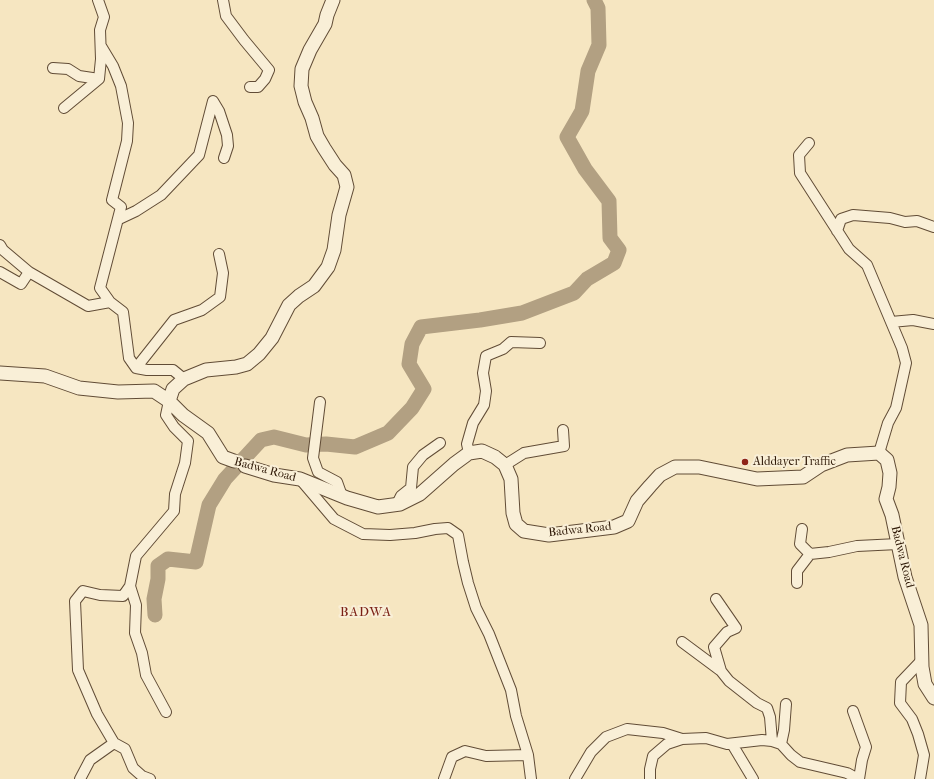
<!DOCTYPE html>
<style>
body{margin:0}
canvas{display:block;background:#f6e6c1}
</style>
<canvas width="934" height="779"></canvas>
<script>
const context = document.querySelector('canvas').getContext('2d');
context.lineJoin = 'round';
const toPath = rows => new Path2D(rows.map(r => 'M' + r).join(''));
function trace(path, color, width, dash) { context.strokeStyle = color; context.lineWidth = width; context.lineCap = dash ? 'butt' : 'round'; context.setLineDash(dash || []); context.stroke(path); }
function write(font, color, halo, rows, align = 'center') {
  context.font = font + ' "IM FELL French Canon",serif'; context.lineWidth = 4; context.setLineDash([]); context.textBaseline = 'middle'; context.strokeStyle = halo; context.fillStyle = color; for (const [text, x, y, turn = 0] of rows) {
    context.save(); context.translate(x, y); context.rotate((+turn || 0) * Math.PI / 180); context.textAlign = isNaN(turn) ? turn : align; if (halo) context.strokeText(text, 0, 0); context.fillText(text, 0, 0); context.restore();
  }
}
trace(toPath([
 [155,615,154,599,158,579,158,566,168,559,196,562,209,505,225,479,261,440,274,437,306,445,326,444,355,447,388,433,412,408,424,389,409,364,412,344,421,327,480,320,522,313,574,293,587,279,614,263,619,250,610,238,609,201,585,169,567,137,582,111,588,71,599,45,598,8,594,0]
]), '#b2a082', 15);
const minor = toPath([
 [223,0,226,16,244,40,269,70,265,79,258,87,250,87],
 [101,46,113,66,121,86,128,123,127,141,112,200,121,207,100,288,110,302,123,312,129,358,136,368,147,370,173,370,184,379],
 [53,68,68,69,79,76,99,79],
 [64,108,99,79,101,59,100,30,104,17,98,0],
 [809,143,799,155,800,173,849,249,867,265,902,348,906,363,896,408,888,423,879,453],
 [119,219,136,211,161,195,199,155,213,101,219,111,227,135,228,146,224,158],
 [837,231,841,219,853,215,890,218,905,222,917,221,934,227],
 [0,245,3,250,29,272,88,306,110,302],
 [0,272,21,284,29,272],
 [891,322,913,320,934,324],
 [136,368,174,320,202,310,220,297,223,273,219,254],
 [320,402,313,458,318,472,337,482,342,496],
 [469,453,467,444,473,423,484,405,486,391,483,373,486,356,503,349,511,342,540,343],
 [505,465,524,453,564,446,563,430],
 [300,479,334,519,363,534,390,535,415,533,435,529,448,528,458,535,463,562,468,583,476,608,489,634,511,690,516,716,528,755,486,756,465,751,452,757,444,779],
 [397,504,401,496,411,488,413,467,423,455,440,443],
 [802,529,800,544,810,554],
 [797,583,797,571,810,554,829,552,857,546,898,544],
 [130,586,136,605,135,633,142,653,146,675,166,712],
 [716,599,736,628,727,632,714,647,721,671,729,681,757,703,767,708,770,717,772,741],
 [682,642,721,671],
 [853,711,866,747,862,760,859,779],
 [732,744,753,779],
 [781,744,784,730,786,704],
 [528,755,531,779],
 [80,779,90,760,114,743],
 [150,779,142,776,133,768,125,749,114,743,97,714,78,670,75,601,83,591,100,595,123,596,130,586,136,556,174,511,175,494,185,463,188,441,174,427,166,415,169,401],
 [575,779,591,752,606,737,627,729,663,733,682,739,706,738,727,744,762,740,772,741,781,744,791,755,800,762,847,773,858,779],
 [650,779,650,769,653,756,667,744,682,739],
 [920,779,924,755,918,734,912,719,900,703,901,682,922,660]
]);
const tertiary = toPath([
 [0,373,45,376,79,388,118,392,154,391,169,401],
 [234,461,223,457,208,433,183,415,169,401,173,389,184,379,206,370,236,367,247,364,259,354,272,338,289,305,299,296,314,286,328,267,334,250,339,215,347,187,344,175,335,165,324,148,317,136,312,118,305,102,301,86,302,69,310,50,325,24,327,15,333,0],
 [245,466,274,475,300,479,347,498,378,507,400,504,420,494,454,464,469,453,482,451,495,457,505,465,511,479,513,513,516,524,524,531,549,535,614,527,628,521,637,501,650,486,660,475,675,467,699,467,757,479,803,477,821,465,847,455,879,453,887,460,890,473,889,487,886,499,892,515,905,577,921,625,922,667,925,684,934,698]
]);
trace(minor, '#614c36', 12);
trace(tertiary, '#614c36', 15);
trace(minor, '#f9efd7', 10);
trace(tertiary, '#f9efd7', 13);
for (const [x, y, r, color] of [
 [745,462,4,"#8f2418"]
]) { const dot = new Path2D(); dot.arc(x, y, r, 0, 2 * Math.PI); context.fillStyle = color; context.fill(dot); trace(dot, '#f9efd7', 1.5); }
write('12px', '#2f1907', '#f9efd7', [
 ["Alddayer Traffic",753,462]
], 'left');
write('12px', '#2f1907', '#f9efd7', [
 ["Badwa Road",265,470,15],
 ["Badwa Road",580,530,-6],
 ["Badwa Road",902,557,76]
]);
context.letterSpacing = '1px';
write('13px', '#7a1f14', '#f9efd7', [
 ["BADWA",366,613]
]);
context.letterSpacing = '0px';
</script>
